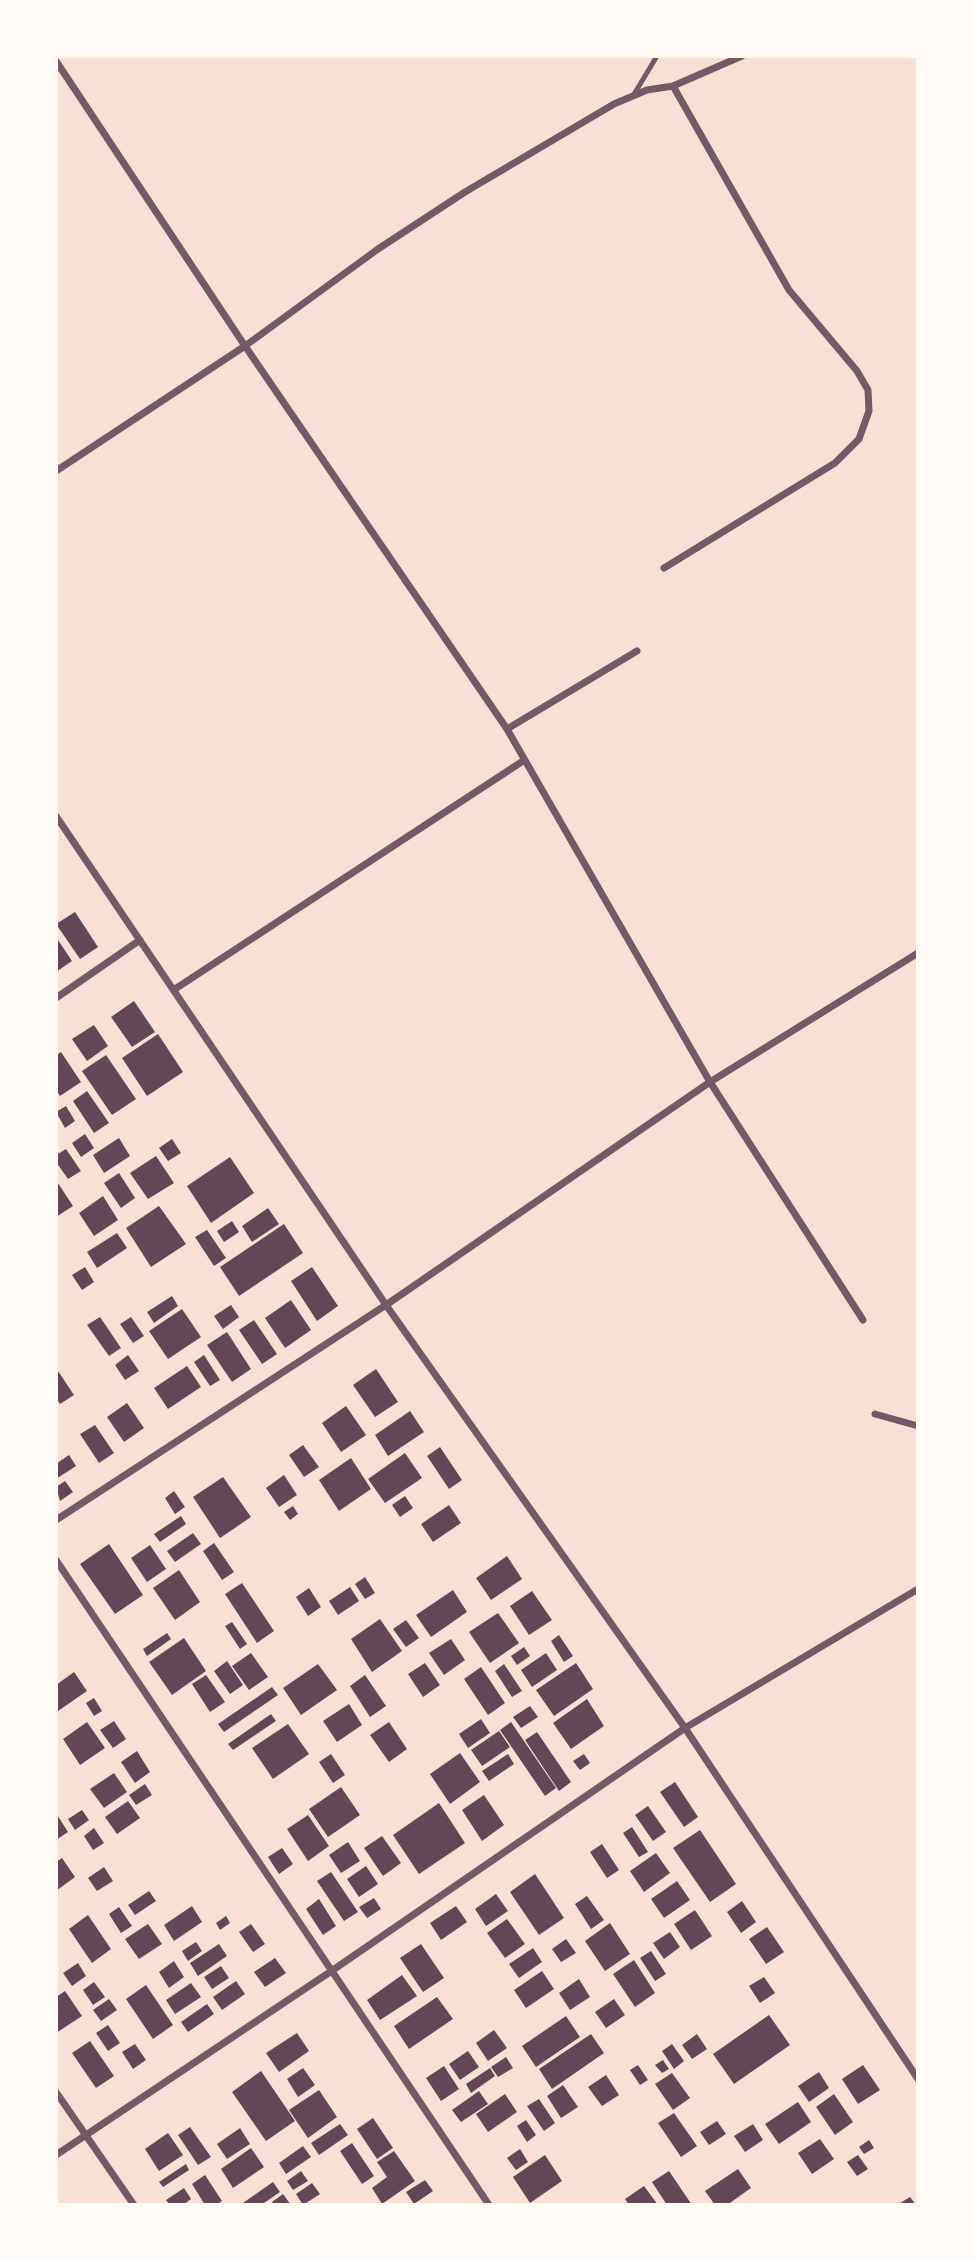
<!DOCTYPE html>
<style>
body{margin:0}
#map{position:relative;width:974px;height:2261px;overflow:hidden;background:#f7e1d7;font-family:"Varela Round",sans-serif}
canvas{display:block}
.frame{position:absolute;inset:0;border:58px solid #fffaf5;pointer-events:none}
</style>
<div id="map">
<canvas width="974" height="2261"></canvas>
<div class="frame"></div>
</div>
<script>
const context = document.querySelector('canvas').getContext('2d');
context.lineJoin = 'round';
function paint(path, color) { context.fillStyle = color; context.fill(path, 'evenodd'); }
const toPath = rows => new Path2D(rows.map(r => 'M' + r).join(''));
function trace(path, color, width, dash) { context.strokeStyle = color; context.lineWidth = width; context.lineCap = dash ? 'butt' : 'round'; context.setLineDash(dash || []); context.stroke(path); }
paint(toPath([
 [75,912,98,947,80,959,56,924],
 [56,937,72,961,56,972],
 [134,1001,155,1032,132,1047,111,1017],
 [94,1025,108,1046,87,1061,72,1039],
 [158,1034,183,1072,147,1096,122,1058],
 [61,1052,81,1082,60,1096,56,1090,56,1056],
 [106,1055,136,1099,112,1115,82,1071],
 [87,1091,109,1123,94,1133,73,1101],
 [66,1106,75,1121,65,1128,56,1112],
 [85,1134,94,1148,81,1157,72,1143],
 [119,1138,130,1156,104,1173,93,1155],
 [172,1139,181,1153,168,1161,159,1148],
 [66,1149,81,1171,68,1179,56,1162,56,1155],
 [156,1156,174,1183,148,1199,130,1173],
 [230,1157,254,1193,211,1223,187,1186],
 [119,1173,135,1198,121,1208,104,1183],
 [56,1180,73,1206,56,1217],
 [103,1196,118,1220,94,1236,79,1213],
 [159,1206,186,1244,151,1267,126,1228],
 [268,1208,279,1224,252,1242,242,1226],
 [232,1221,239,1232,224,1242,217,1231],
 [284,1224,303,1253,239,1296,220,1267],
 [207,1230,226,1258,214,1266,195,1237],
 [117,1233,127,1248,97,1268,87,1252],
 [85,1267,94,1282,82,1290,72,1275],
 [312,1267,338,1306,317,1321,291,1281],
 [172,1296,178,1306,154,1323,147,1312],
 [291,1300,311,1330,285,1348,265,1318],
 [231,1305,239,1317,223,1329,214,1316],
 [182,1309,201,1337,168,1359,149,1331],
 [100,1317,121,1348,109,1356,87,1325],
 [131,1317,144,1336,133,1343,120,1324],
 [254,1320,277,1354,262,1364,239,1330],
 [227,1332,251,1369,232,1382,207,1345],
 [128,1355,139,1371,125,1380,115,1365],
 [204,1355,220,1380,210,1386,194,1362],
 [187,1366,201,1387,168,1409,154,1388],
 [376,1369,398,1402,375,1417,353,1385],
 [58,1371,74,1395,60,1404,56,1398],
 [127,1403,144,1428,124,1442,107,1417],
 [346,1406,366,1435,341,1452,322,1423],
 [410,1411,424,1432,388,1456,375,1435],
 [95,1425,114,1453,99,1463,80,1434],
 [303,1445,319,1467,304,1477,289,1455],
 [440,1447,462,1480,449,1489,427,1456],
 [405,1453,422,1478,385,1503,368,1479],
 [69,1455,76,1466,56,1479,56,1464],
 [351,1458,371,1489,339,1511,319,1480],
 [284,1475,297,1495,279,1507,266,1488],
 [223,1477,251,1517,220,1538,193,1497],
 [65,1481,73,1492,60,1501,56,1487],
 [174,1491,185,1507,175,1514,165,1498],
 [405,1496,413,1508,400,1517,392,1505],
 [449,1505,461,1523,433,1542,421,1524],
 [293,1506,298,1514,290,1520,284,1512],
 [181,1516,186,1524,160,1542,154,1534],
 [193,1533,201,1544,175,1562,167,1551],
 [214,1543,234,1572,222,1580,203,1551],
 [109,1544,143,1595,115,1614,80,1564],
 [150,1545,166,1569,147,1582,131,1558],
 [507,1556,522,1579,491,1600,476,1578],
 [179,1570,200,1602,175,1620,153,1588],
 [365,1577,375,1593,365,1599,355,1584],
 [242,1583,274,1631,257,1643,225,1594],
 [350,1587,359,1601,338,1615,329,1601],
 [309,1588,321,1607,308,1616,296,1597],
 [453,1590,467,1612,431,1637,416,1615],
 [532,1591,552,1620,529,1635,510,1606],
 [498,1613,519,1643,490,1663,469,1632],
 [380,1619,402,1651,372,1672,351,1639],
 [406,1620,419,1638,406,1647,393,1629],
 [232,1622,247,1644,240,1649,225,1626],
 [167,1633,171,1639,147,1656,143,1649],
 [559,1635,573,1656,564,1662,551,1641],
 [184,1638,206,1671,172,1695,149,1662],
 [451,1639,465,1660,444,1675,429,1653],
 [524,1647,530,1656,517,1665,511,1656],
 [251,1653,268,1677,249,1690,232,1666],
 [546,1653,557,1670,532,1687,521,1670],
 [227,1661,243,1685,230,1694,214,1671],
 [425,1663,440,1685,423,1697,408,1674],
 [576,1663,593,1689,554,1716,536,1690],
 [318,1664,337,1690,301,1715,283,1688],
 [504,1664,522,1691,512,1697,495,1671],
 [481,1667,505,1703,488,1715,464,1679],
 [74,1672,87,1691,58,1711,56,1685],
 [206,1675,225,1702,210,1712,192,1684],
 [365,1675,386,1706,370,1717,350,1686],
 [272,1687,278,1695,224,1732,218,1724],
 [94,1698,102,1711,94,1716,86,1703],
 [587,1699,604,1726,571,1749,553,1723],
 [349,1704,362,1725,337,1742,323,1721],
 [530,1706,538,1717,521,1728,513,1717],
 [271,1714,276,1721,233,1750,228,1744],
 [481,1719,490,1733,468,1748,459,1734],
 [114,1721,126,1739,113,1748,100,1730],
 [87,1722,105,1748,80,1765,63,1739],
 [389,1722,407,1749,389,1762,370,1735],
 [511,1722,556,1788,545,1796,500,1730],
 [288,1724,309,1754,273,1779,252,1748],
 [499,1731,510,1747,482,1766,471,1750],
 [537,1732,571,1782,559,1791,525,1740],
 [137,1751,150,1772,135,1783,121,1762],
 [460,1753,480,1782,450,1804,430,1774],
 [331,1754,345,1775,333,1783,319,1762],
 [508,1754,514,1764,489,1781,482,1771],
 [584,1754,590,1763,580,1770,573,1761],
 [114,1773,127,1792,104,1808,90,1789],
 [675,1782,698,1817,684,1827,660,1792],
 [145,1784,152,1795,136,1805,129,1795],
 [341,1787,360,1815,328,1837,309,1809],
 [484,1795,504,1825,482,1841,462,1810],
 [128,1801,140,1818,117,1834,105,1817],
 [439,1803,465,1843,419,1874,393,1835],
 [648,1806,666,1832,653,1841,635,1815],
 [82,1810,89,1820,75,1830,68,1819],
 [56,1813,68,1832,56,1840],
 [308,1815,329,1846,308,1861,287,1829],
 [632,1827,648,1852,639,1857,623,1833],
 [94,1828,104,1843,93,1850,84,1836],
 [700,1830,736,1884,710,1902,673,1848],
 [382,1836,401,1863,383,1876,364,1848],
 [348,1842,360,1861,341,1873,329,1855],
 [602,1844,619,1870,607,1878,590,1852],
 [282,1848,293,1864,279,1874,268,1857],
 [656,1853,670,1873,644,1892,630,1871],
 [62,1858,75,1877,56,1891,56,1862],
 [366,1866,378,1884,359,1897,347,1879],
 [104,1867,113,1881,97,1891,88,1878],
 [331,1872,358,1912,344,1921,317,1881],
 [535,1874,564,1918,539,1935,510,1892],
 [677,1881,690,1900,664,1918,651,1899],
 [149,1891,156,1901,135,1915,128,1905],
 [496,1894,508,1911,486,1926,475,1909],
 [587,1896,604,1920,591,1929,575,1904],
 [374,1898,381,1909,367,1918,359,1907],
 [319,1899,336,1926,323,1935,306,1909],
 [742,1901,756,1922,741,1933,727,1912],
 [192,1906,202,1922,174,1941,164,1925],
 [456,1906,467,1922,441,1940,430,1923],
 [119,1907,132,1926,121,1933,109,1914],
 [695,1910,712,1936,691,1950,674,1924],
 [88,1915,111,1949,92,1963,69,1929],
 [226,1916,230,1923,220,1930,216,1923],
 [507,1919,525,1944,505,1958,487,1933],
 [610,1923,630,1954,605,1971,585,1941],
 [148,1924,162,1944,139,1959,125,1939],
 [251,1924,265,1944,253,1952,239,1932],
 [767,1927,784,1952,766,1964,749,1939],
 [670,1932,680,1947,664,1959,653,1943],
 [566,1939,576,1953,561,1962,552,1949],
 [196,1942,202,1951,188,1961,182,1951],
 [219,1944,227,1956,198,1976,190,1963],
 [421,1944,444,1978,423,1992,400,1958],
 [533,1948,542,1962,519,1978,509,1964],
 [651,1951,666,1974,655,1981,640,1958],
 [275,1958,286,1973,265,1987,254,1972],
 [634,1960,655,1993,635,2007,613,1974],
 [174,1961,184,1977,169,1988,159,1972],
 [78,1963,86,1976,72,1986,63,1973],
 [221,1966,229,1978,212,1989,204,1977],
 [542,1971,554,1989,526,2008,514,1990],
 [402,1975,417,1996,380,2020,367,2000],
 [764,1977,775,1993,760,2003,749,1986],
 [579,1979,590,1997,570,2010,559,1993],
 [236,1981,245,1994,222,2010,213,1997],
 [94,1982,105,1997,93,2005,83,1990],
 [191,1983,201,1997,175,2014,166,2000],
 [146,1985,173,2025,153,2039,126,1999],
 [65,1991,82,2016,56,2033,56,1997],
 [437,1997,453,2019,409,2049,394,2026],
 [109,1999,117,2010,101,2021,93,2010],
 [614,1999,625,2015,606,2028,595,2012],
 [207,2004,214,2014,188,2032,181,2022],
 [769,2015,790,2045,734,2084,713,2054],
 [566,2016,580,2037,536,2067,522,2046],
 [108,2025,120,2043,108,2051,96,2033],
 [494,2030,507,2048,488,2061,476,2043],
 [297,2033,309,2051,279,2072,266,2053],
 [591,2034,604,2053,552,2089,539,2069],
 [697,2034,707,2049,692,2059,682,2045],
 [90,2041,114,2076,96,2088,72,2053],
 [135,2044,146,2060,133,2069,122,2052],
 [672,2044,684,2061,674,2069,662,2051],
 [468,2051,479,2067,460,2080,449,2064],
 [506,2057,513,2068,498,2077,491,2067],
 [663,2060,669,2069,662,2073,655,2065],
 [638,2065,648,2080,640,2085,630,2070],
 [863,2065,880,2090,858,2104,842,2079],
 [444,2066,459,2089,441,2101,426,2078],
 [303,2068,315,2085,298,2097,287,2079],
 [490,2068,495,2076,471,2093,466,2084],
 [261,2071,295,2121,266,2141,232,2092],
 [819,2072,829,2088,809,2102,798,2086],
 [672,2073,690,2098,673,2110,655,2084],
 [606,2075,619,2095,602,2106,588,2087],
 [563,2085,578,2107,561,2118,547,2096],
 [319,2090,337,2117,308,2138,289,2110],
 [479,2091,488,2104,461,2122,452,2110],
 [505,2094,517,2112,488,2132,476,2114],
 [834,2094,853,2122,835,2135,816,2107],
 [539,2099,555,2123,544,2131,527,2106],
 [798,2102,811,2122,779,2144,765,2124],
 [674,2113,697,2146,681,2157,658,2123],
 [373,2118,393,2148,377,2159,357,2129],
 [526,2120,536,2135,527,2142,517,2126],
 [717,2121,726,2134,709,2145,700,2132],
 [340,2124,348,2135,319,2155,311,2143],
 [753,2124,763,2140,745,2152,734,2136],
 [190,2127,211,2157,198,2165,178,2135],
 [240,2128,250,2144,227,2159,217,2144],
 [168,2133,183,2155,159,2171,145,2149],
 [820,2139,834,2159,812,2174,798,2153],
 [869,2140,874,2148,864,2154,859,2147],
 [352,2143,374,2176,362,2184,340,2151],
 [303,2146,311,2157,286,2174,279,2163],
 [251,2148,264,2167,233,2188,221,2169],
 [520,2149,528,2162,516,2170,507,2158],
 [394,2151,415,2181,382,2204,372,2188,387,2177,377,2162],
 [545,2155,562,2181,530,2203,513,2177],
 [858,2155,868,2169,857,2176,847,2162],
 [186,2164,189,2170,163,2187,159,2182],
 [738,2169,751,2188,727,2205,715,2205,705,2191],
 [301,2171,308,2181,293,2190,287,2181],
 [669,2171,692,2205,667,2205,652,2182],
 [205,2175,222,2201,216,2205,205,2205,192,2184],
 [425,2180,433,2191,414,2204,406,2192],
 [273,2182,280,2192,261,2205,240,2205],
 [312,2183,320,2194,303,2205,296,2194],
 [644,2186,658,2205,629,2205,625,2199],
 [184,2188,191,2199,183,2205,170,2205,166,2200],
 [283,2194,291,2205,274,2205,272,2202],
 [910,2197,916,2205,897,2205]
]), '#644757');
trace(toPath([
 [633,96,657,56]
]), '#755966', 5);
trace(toPath([
 [56,61,245,346,507,729,710,1082,863,1320],
 [56,471,245,346,378,249,465,192,614,104,647,90,673,86,742,56],
 [664,568,835,463,859,439,869,411,868,390,857,371,789,290,673,86],
 [507,729,637,651],
 [56,816,386,1305,685,1728,918,2079],
 [175,989,523,761],
 [56,998,140,940],
 [875,1414,918,1426],
 [56,1520,386,1305,710,1082,918,953],
 [56,1560,489,2205],
 [56,2092,134,2205],
 [56,2155,330,1972,685,1728,918,1589]
]), '#755966', 7);
</script>
